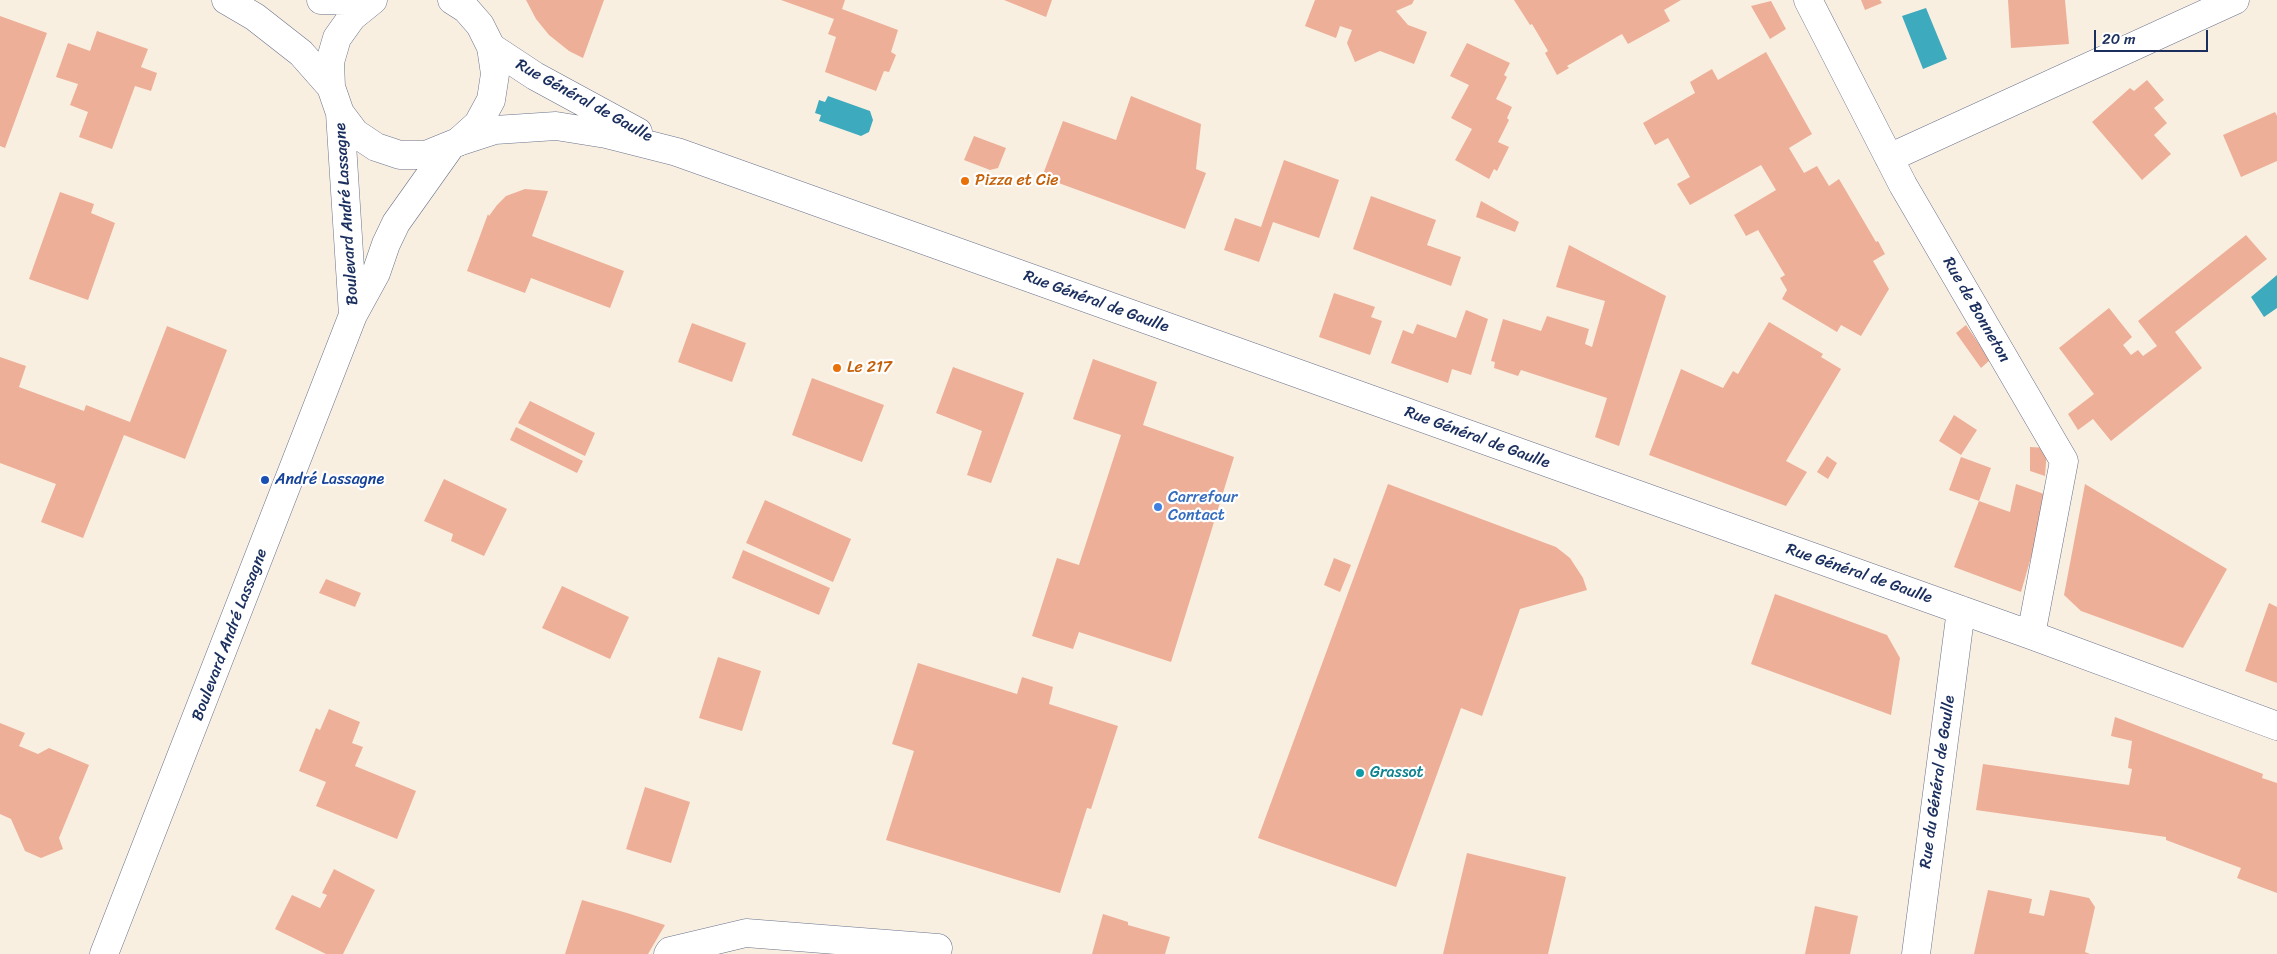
<!DOCTYPE html>
<meta charset="utf-8">
<style>
body{margin:0}
#map{position:relative;width:2277px;height:954px;overflow:hidden;background:#f9efe1;font-family:Sriracha,sans-serif}
canvas{display:block}
.scale{position:absolute;left:2094px;top:30px;width:114px;height:22px;box-sizing:border-box;border:2px solid #1b2f5e;border-top:0;padding-left:6px;font-size:15px;line-height:18px;white-space:nowrap;color:#1b2f5e;-webkit-text-stroke:4px #fff;paint-order:stroke}
</style>
<div id="map">
<canvas width="2277" height="954"></canvas>
<div class="scale">20 m</div>
</div>
<script>
const context = document.querySelector('canvas').getContext('2d');
context.lineJoin = 'round';
function paint(path, color) { context.fillStyle = color; context.fill(path, 'evenodd'); }
const toPath = rows => new Path2D(rows.map(r => 'M' + r).join(''));
function trace(path, color, width, dash) { context.strokeStyle = color; context.lineWidth = width; context.lineCap = dash ? 'butt' : 'round'; context.setLineDash(dash || []); context.stroke(path); }
function write(font, color, halo, rows, align = 'center') {
  context.font = font + ' Sriracha,sans-serif'; context.lineWidth = 4.5; context.setLineDash([]); context.textBaseline = 'middle'; context.strokeStyle = halo; context.fillStyle = color; for (const [text, x, y, turn = 0] of rows) {
    context.save(); context.translate(x, y); context.rotate((+turn || 0) * Math.PI / 180); context.textAlign = isNaN(turn) ? turn : align; if (halo) context.strokeText(text, 0, 0); context.fillText(text, 0, 0); context.restore();
  }
}
paint(toPath([
 [1926,8,1947,59,1923,69,1902,16],
 [828,96,870,111,873,120,869,132,861,136,819,121,821,115,815,113,819,100,825,102],
 [2277,275,2277,308,2264,317,2251,297]
]), '#3eaabd');
paint(toPath([
 [526,0,604,0,583,58,569,51,549,35,536,19],
 [781,0,845,0,842,9,898,30,891,52,896,55,889,72,884,71,876,91,825,72,836,37,828,34,834,19],
 [1004,0,1052,0,1046,17],
 [1315,0,1414,0,1412,4,1396,11,1408,25,1427,32,1414,64,1380,51,1355,62,1347,43,1352,30,1340,26,1336,38,1305,26],
 [1514,0,1681,0,1664,10,1670,21,1628,44,1622,34,1567,66,1569,68,1557,75,1545,53,1548,51,1532,24,1530,25],
 [1861,0,1880,0,1882,3,1865,10],
 [2008,0,2065,0,2069,44,2011,48],
 [1771,1,1786,29,1770,39,1751,6],
 [0,16,47,33,5,148,0,146],
 [97,31,148,49,141,67,157,73,151,91,135,86,112,149,79,137,88,112,70,105,78,84,56,77,68,43,90,51],
 [1467,43,1510,63,1504,75,1507,77,1496,99,1512,107,1507,118,1509,120,1498,142,1509,147,1497,171,1494,169,1489,179,1455,160,1472,129,1451,118,1469,85,1450,76],
 [1766,52,1812,134,1789,148,1804,173,1817,166,1829,186,1839,179,1876,242,1878,241,1885,254,1873,261,1889,289,1861,336,1841,325,1837,332,1782,299,1787,290,1780,278,1785,275,1758,230,1746,236,1734,215,1776,190,1761,165,1690,205,1677,184,1690,177,1668,138,1655,145,1643,123,1695,93,1690,82,1712,69,1718,80],
 [2147,80,2164,100,2154,108,2167,123,2154,135,2171,154,2142,180,2092,122,2130,88,2134,91],
 [1131,96,1201,124,1196,169,1206,173,1185,229,1042,177,1063,121,1116,140],
 [2275,112,2277,116,2277,161,2241,177,2223,135],
 [974,136,1006,148,998,168,990,170,964,160],
 [1284,160,1339,180,1319,238,1273,222,1259,262,1224,250,1235,218,1261,227],
 [525,189,548,191,532,236,624,271,610,308,531,278,525,293,467,271,488,214,489,216,497,205,506,196],
 [60,192,94,204,91,213,115,223,88,300,29,279],
 [1371,196,1436,220,1427,245,1461,257,1451,286,1353,249],
 [1481,201,1519,222,1515,232,1476,217],
 [2246,235,2267,259,2175,332,2202,368,2111,441,2093,419,2078,430,2068,414,2094,394,2059,348,2109,308,2132,337,2123,345,2131,355,2138,350,2143,356,2157,346,2138,321],
 [1569,245,1666,296,1619,446,1595,437,1607,398,1521,370,1518,376,1494,368,1495,362,1491,361,1503,319,1541,331,1547,316,1589,329,1585,344,1592,347,1605,301,1556,287],
 [1334,293,1375,307,1371,317,1382,321,1370,355,1319,337],
 [1466,310,1488,319,1471,375,1452,369,1448,383,1391,363,1403,330,1413,334,1417,324,1456,338],
 [1769,322,1823,354,1821,357,1841,369,1786,461,1807,472,1786,506,1649,455,1681,369,1723,388,1733,371,1738,374],
 [692,323,746,343,732,382,678,362],
 [1966,325,1990,360,1981,368,1956,333],
 [167,326,227,350,185,459,124,435,83,538,41,522,56,484,0,463,0,357,26,366,19,387,84,411,86,405,130,422],
 [1093,359,1157,382,1143,425,1234,457,1171,662,1079,632,1073,649,1032,636,1057,558,1079,565,1121,435,1073,419],
 [953,367,1024,393,991,483,967,475,982,431,936,413],
 [812,378,884,405,862,462,792,435],
 [530,401,595,433,585,456,518,423],
 [1954,415,1977,430,1961,455,1939,441],
 [516,427,583,461,577,473,510,440],
 [2030,447,2047,448,2045,476,2030,471],
 [1827,456,1837,463,1828,479,1817,472],
 [1961,457,1991,468,1979,501,1949,490],
 [444,479,507,509,484,556,451,541,453,534,424,521],
 [1388,484,1556,547,1570,558,1583,578,1587,590,1520,609,1482,716,1461,708,1396,887,1258,838],
 [2016,484,2044,494,2040,526,2021,592,1954,567,1979,501,2010,512],
 [2085,484,2227,569,2183,648,2081,611,2064,595],
 [765,500,851,539,833,582,746,543],
 [743,550,830,588,819,615,732,578],
 [1334,558,1351,565,1340,592,1324,585],
 [326,579,361,593,355,607,319,593],
 [562,586,629,617,610,659,542,628],
 [1775,594,1887,635,1900,658,1891,715,1751,664],
 [2269,603,2277,607,2277,683,2245,671],
 [718,657,761,671,742,731,699,718],
 [918,663,1017,694,1022,677,1053,687,1049,704,1118,726,1091,809,1087,808,1060,893,886,840,914,751,892,744],
 [329,709,360,722,352,743,363,747,355,766,416,791,397,839,316,806,326,782,299,771,316,728,320,730],
 [2115,717,2263,774,2262,778,2277,783,2277,893,2237,878,2241,868,2166,840,2166,837,1976,810,1983,764,2129,785,2132,769,2128,768,2132,741,2111,736],
 [0,723,25,733,19,746,38,754,49,748,89,765,59,838,63,849,41,858,25,851,11,819,0,814],
 [645,787,690,802,671,863,626,849],
 [1467,853,1566,877,1548,954,1443,954],
 [334,869,375,890,343,954,326,954,275,929,292,895,320,908,327,895,322,893],
 [1988,890,2032,899,2029,913,2044,916,2050,890,2089,898,2095,907,2085,952,2090,954,1974,954],
 [582,900,627,913,665,925,648,954,565,954],
 [1815,906,1858,916,1850,954,1805,954],
 [1103,914,1128,922,1128,925,1170,937,1165,954,1092,954]
]), '#edaf97');
const minor = toPath([
 [1808,0,1903,185,2064,461,2031,635],
 [491,47,535,76,638,132],
 [458,142,495,130,556,126,606,134,677,152,2031,635,2277,726],
 [1889,158,2235,0],
 [668,954,670,951,746,933,938,948],
 [1916,954,1961,610]
]);
const major = toPath([
 [226,0,255,17,301,53,331,87],
 [321,0,371,1],
 [373,0,352,17,337,38,330,62,331,87,340,113,355,133,376,147,400,155,426,155,458,142,478,124,491,100,495,74,491,47,480,25,466,9,452,0],
 [340,113,353,315],
 [104,954,353,315,376,273,386,244,396,223,450,147]
]);
trace(minor, '#69728c', 29);
trace(major, '#69728c', 29);
trace(minor, '#fff', 28);
trace(major, '#fff', 28);
for (const [x, y, r, color] of [
 [965,181,5,"#e8710a"],
 [837,368,5,"#e8710a"],
 [265,480,5,"#1a4fb4"],
 [1158,507,5,"#3f7fe0"],
 [1360,773,5,"#0f9aa8"]
]) { const dot = new Path2D(); dot.arc(x, y, r, 0, 2 * Math.PI); context.fillStyle = color; context.fill(dot); trace(dot, '#fff', 2); }
write('16px', '#1b2f5e', '#fff', [
 ["Rue Général de Gaulle",584,101,29],
 ["Boulevard André Lassagne",347,214,-94],
 ["Rue Général de Gaulle",1096,302,20],
 ["Rue de Bonneton",1976,310,60],
 ["Rue Général de Gaulle",1477,438,20],
 ["Rue Général de Gaulle",1859,574,19],
 ["Boulevard André Lassagne",230,635,-69],
 ["Rue du Général de Gaulle",1938,782,-82]
]);
write('16px', '#c56008', '#fff', [
 ["Pizza et Cie",975,181],
 ["Le 217",847,368]
], 'left');
write('16px', '#164399', '#fff', [
 ["André Lassagne",275,480]
], 'left');
write('16px', '#366cbe', '#fff', [
 ["Carrefour",1168,498],
 ["Contact",1168,516]
], 'left');
write('16px', '#0d838f', '#fff', [
 ["Grassot",1370,773]
], 'left');
</script>
